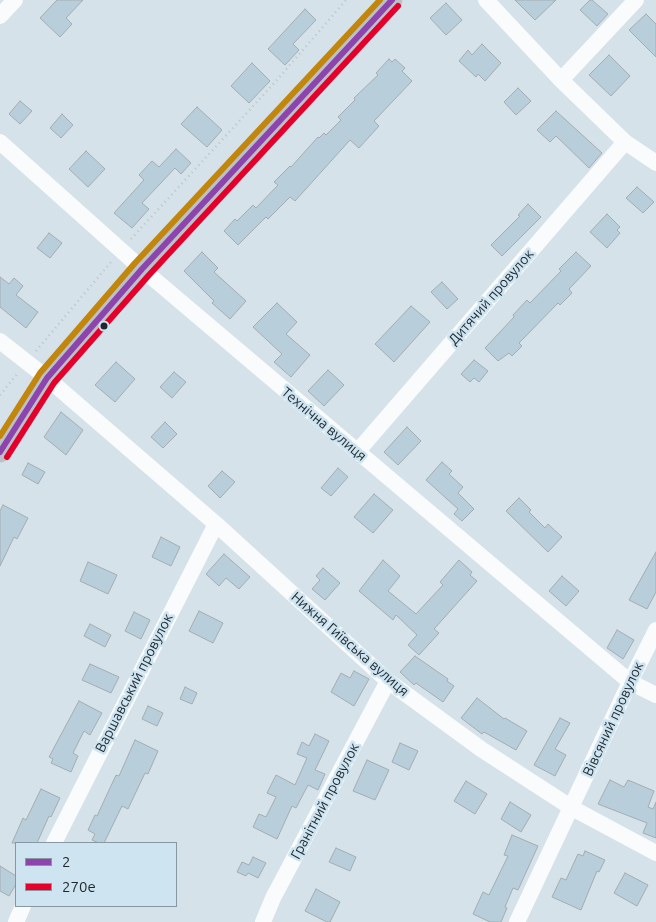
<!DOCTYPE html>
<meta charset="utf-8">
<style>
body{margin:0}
#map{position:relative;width:656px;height:922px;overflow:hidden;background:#d6e2e9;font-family:Ubuntu,sans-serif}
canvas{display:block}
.legend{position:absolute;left:15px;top:842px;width:162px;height:65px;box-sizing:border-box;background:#cee4f1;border:1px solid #8898a2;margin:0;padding:6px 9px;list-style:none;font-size:15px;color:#1f272c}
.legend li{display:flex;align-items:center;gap:10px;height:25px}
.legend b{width:25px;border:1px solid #8898a2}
</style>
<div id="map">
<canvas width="656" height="922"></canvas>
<ul class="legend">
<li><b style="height:6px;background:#8e44ad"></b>2</li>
<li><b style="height:6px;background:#e4002b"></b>270е</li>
</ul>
</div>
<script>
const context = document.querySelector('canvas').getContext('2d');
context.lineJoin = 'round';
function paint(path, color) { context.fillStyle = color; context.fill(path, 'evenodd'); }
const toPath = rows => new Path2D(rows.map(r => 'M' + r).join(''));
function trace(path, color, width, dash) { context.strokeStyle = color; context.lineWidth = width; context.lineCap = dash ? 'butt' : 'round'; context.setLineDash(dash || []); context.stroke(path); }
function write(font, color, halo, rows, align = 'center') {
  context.font = font + ' Ubuntu,sans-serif'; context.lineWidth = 5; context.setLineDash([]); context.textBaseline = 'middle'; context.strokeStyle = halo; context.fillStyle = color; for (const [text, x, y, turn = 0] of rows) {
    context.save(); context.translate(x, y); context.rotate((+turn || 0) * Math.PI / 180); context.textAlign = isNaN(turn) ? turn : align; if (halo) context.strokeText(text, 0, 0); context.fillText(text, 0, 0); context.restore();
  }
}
const building = toPath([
 [57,0,83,0,66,18,72,24,60,37,40,18,57,0],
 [515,0,556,0,535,20,515,0],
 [590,0,592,0,608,14,597,26,580,10,590,0],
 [446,3,462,20,446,35,430,18,446,3],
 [305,9,316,20,293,44,299,50,285,65,268,49,305,9],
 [646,14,656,24,656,57,629,30,646,14],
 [482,44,501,63,485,81,478,74,476,77,459,61,468,50,472,55,482,44],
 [609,55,630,76,611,96,589,75,609,55],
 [389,59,392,62,395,59,405,68,402,71,412,81,374,121,379,126,359,148,350,140,295,201,290,197,268,219,266,217,238,245,224,231,235,219,237,221,253,205,256,208,278,185,274,182,290,166,291,167,318,137,319,138,324,133,326,135,341,120,338,117,355,100,354,98,378,75,376,73,389,59],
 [252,63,270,81,249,103,231,86,252,63],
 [518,88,531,101,516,115,504,102,518,88],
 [20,101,32,111,20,124,9,114,20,101],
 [197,107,222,130,207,147,181,124,197,107],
 [556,111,602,153,589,168,556,136,550,142,537,130,556,111],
 [62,114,73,125,61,138,50,128,62,114],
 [176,149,191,163,181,174,175,168,142,203,149,209,132,228,114,213,144,180,139,175,152,161,159,167,176,149],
 [86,151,105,169,88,187,69,169,86,151],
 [637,187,654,202,643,213,626,198,637,187],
 [528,204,541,217,502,256,491,245,520,216,518,215,528,204],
 [607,214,620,227,617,230,620,233,607,248,590,232,607,214],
 [49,233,62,243,50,258,37,248,49,233],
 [202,252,218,268,214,272,246,301,230,319,212,303,214,301,184,271,202,252],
 [576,252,591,266,569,289,572,293,560,305,558,303,519,343,522,346,512,356,509,353,498,361,485,348,514,317,513,315,527,300,530,303,561,271,559,269,576,252],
 [0,277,9,284,14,278,23,286,16,295,38,312,26,328,0,307,0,277],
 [442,282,458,299,447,309,431,292,442,282],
 [277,303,297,322,286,334,310,355,291,377,274,362,282,354,253,327,277,303],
 [411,306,430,322,394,362,375,344,411,306],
 [474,360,488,371,479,382,474,378,470,382,461,374,474,360],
 [116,362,135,379,115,402,95,385,116,362],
 [328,370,344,385,324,406,308,391,328,370],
 [174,372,186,382,172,398,160,387,174,372],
 [61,412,83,430,66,455,44,437,61,412],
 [165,422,177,434,163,448,151,437,165,422],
 [407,427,421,441,398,465,384,452,407,427],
 [442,462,452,471,449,474,463,487,458,493,474,509,462,521,454,514,458,509,426,480,442,462],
 [28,463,45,472,38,484,22,475,28,463],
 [338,468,348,477,331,496,321,488,338,468],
 [222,471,235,482,220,498,208,486,222,471],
 [374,494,393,510,373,533,354,517,374,494],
 [519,498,531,510,529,512,545,528,548,524,562,537,548,552,506,511,519,498],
 [3,505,28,518,17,539,14,537,0,566,0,511,3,505],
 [161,537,180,547,171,566,152,557,161,537],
 [656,552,656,592,647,609,629,600,656,552],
 [224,554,250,577,239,589,226,578,219,586,206,574,224,554],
 [383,560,400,576,388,591,416,614,443,585,440,582,459,560,472,572,470,575,477,581,434,629,439,633,419,655,408,645,417,635,396,615,393,620,359,591,383,560],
 [88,562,117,575,108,594,80,581,88,562],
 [323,568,340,583,325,600,312,589,320,580,316,576,323,568],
 [562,576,579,591,566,606,549,591,562,576],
 [199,611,223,623,213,643,189,631,199,611],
 [134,612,150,620,141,639,125,631,134,612],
 [90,624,111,635,105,647,84,636,90,624],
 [617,630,634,640,623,659,607,648,617,630],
 [415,656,448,679,447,681,454,686,443,702,416,683,414,685,400,672,415,656],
 [90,664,119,677,111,693,82,680,90,664],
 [354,671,369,679,354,706,331,692,341,673,350,678,354,671],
 [185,687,197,693,192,704,180,699,185,687],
 [477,698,504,719,505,718,527,731,516,750,484,732,482,734,461,718,477,698],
 [79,701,102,713,90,735,84,731,73,753,78,756,71,772,51,763,53,759,49,757,79,701],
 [148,706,163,713,157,726,142,719,148,706],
 [560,718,570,723,555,749,566,755,555,776,534,765,560,718],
 [315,734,329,741,315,770,325,774,318,790,308,785,296,808,292,806,277,839,253,827,259,814,266,817,276,797,267,793,276,775,295,785,307,758,297,754,302,742,309,746,315,734],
 [135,740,158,751,148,774,145,773,128,809,122,806,104,843,99,843,92,840,95,834,88,830,95,815,97,816,116,775,119,776,135,740],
 [400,743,418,751,409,770,392,762,400,743],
 [367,760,389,770,375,800,353,791,367,760],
 [610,780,624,787,628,780,654,791,648,807,653,809,656,802,656,838,643,833,647,823,598,804,610,780],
 [466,781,487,794,475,814,454,801,466,781],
 [41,789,60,798,51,817,49,816,37,843,12,843,23,818,26,820,41,789],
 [510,802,531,815,521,832,501,819,510,802],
 [512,835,538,846,518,890,513,888,505,907,507,908,501,922,490,922,473,914,483,892,489,895,508,856,504,855,512,835],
 [336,848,356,857,350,871,329,862,336,848],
 [585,851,605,860,599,872,597,871,581,910,552,897,561,878,566,880,578,854,583,856,585,851],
 [253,857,266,863,258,878,248,873,246,876,237,872,242,862,249,865,253,857],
 [0,866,16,876,16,884,9,896,0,891,0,866],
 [625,873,648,885,637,906,614,893,625,873],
 [316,889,340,902,330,922,327,922,305,911,316,889]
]);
paint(building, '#b8ceda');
trace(building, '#a3acb2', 1);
trace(toPath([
 [131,239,277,80,346,0],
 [36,351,111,262],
 [0,395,18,373]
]), '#bec2c4', 2.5, [1, 4]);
trace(toPath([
 [486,0,561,80,625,142,656,163],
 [0,16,15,0],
 [561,80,636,0],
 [0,142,142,269,630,682,656,695],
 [0,341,47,378,216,524,388,681,481,749,572,808,656,853],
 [357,452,625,142],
 [54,843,216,524],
 [16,922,23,906],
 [263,922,273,898,388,681],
 [517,922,630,682,656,630]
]), '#f9fbfc', 16);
trace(toPath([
 [0,452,47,378,142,269,392,0]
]), '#bbc2c7', 21);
trace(toPath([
 [0,452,47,378,142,269,392,0]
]), '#8e44ad', 6);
trace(toPath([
 [7,457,54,383,149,275,398,6]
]), '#e4002b', 6);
trace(toPath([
 [0,436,40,373,135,263,380,0]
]), '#c1860b', 6);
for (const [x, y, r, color] of [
 [104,326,4.5,"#1f272c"]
]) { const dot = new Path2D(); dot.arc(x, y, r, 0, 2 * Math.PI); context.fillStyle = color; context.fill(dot); trace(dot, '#cee4f1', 2); }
write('14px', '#1f272c', '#cee4f1', [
 ["Дитячий провулок",491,297,-49],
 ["Технічна вулиця",324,424,40],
 ["Нижня Гиївська вулиця",350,644,41],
 ["Варшавський провулок",134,683,-63],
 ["Вівсяний провулок",613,719,-65],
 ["Гранітний провулок",325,801,-62]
]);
</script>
